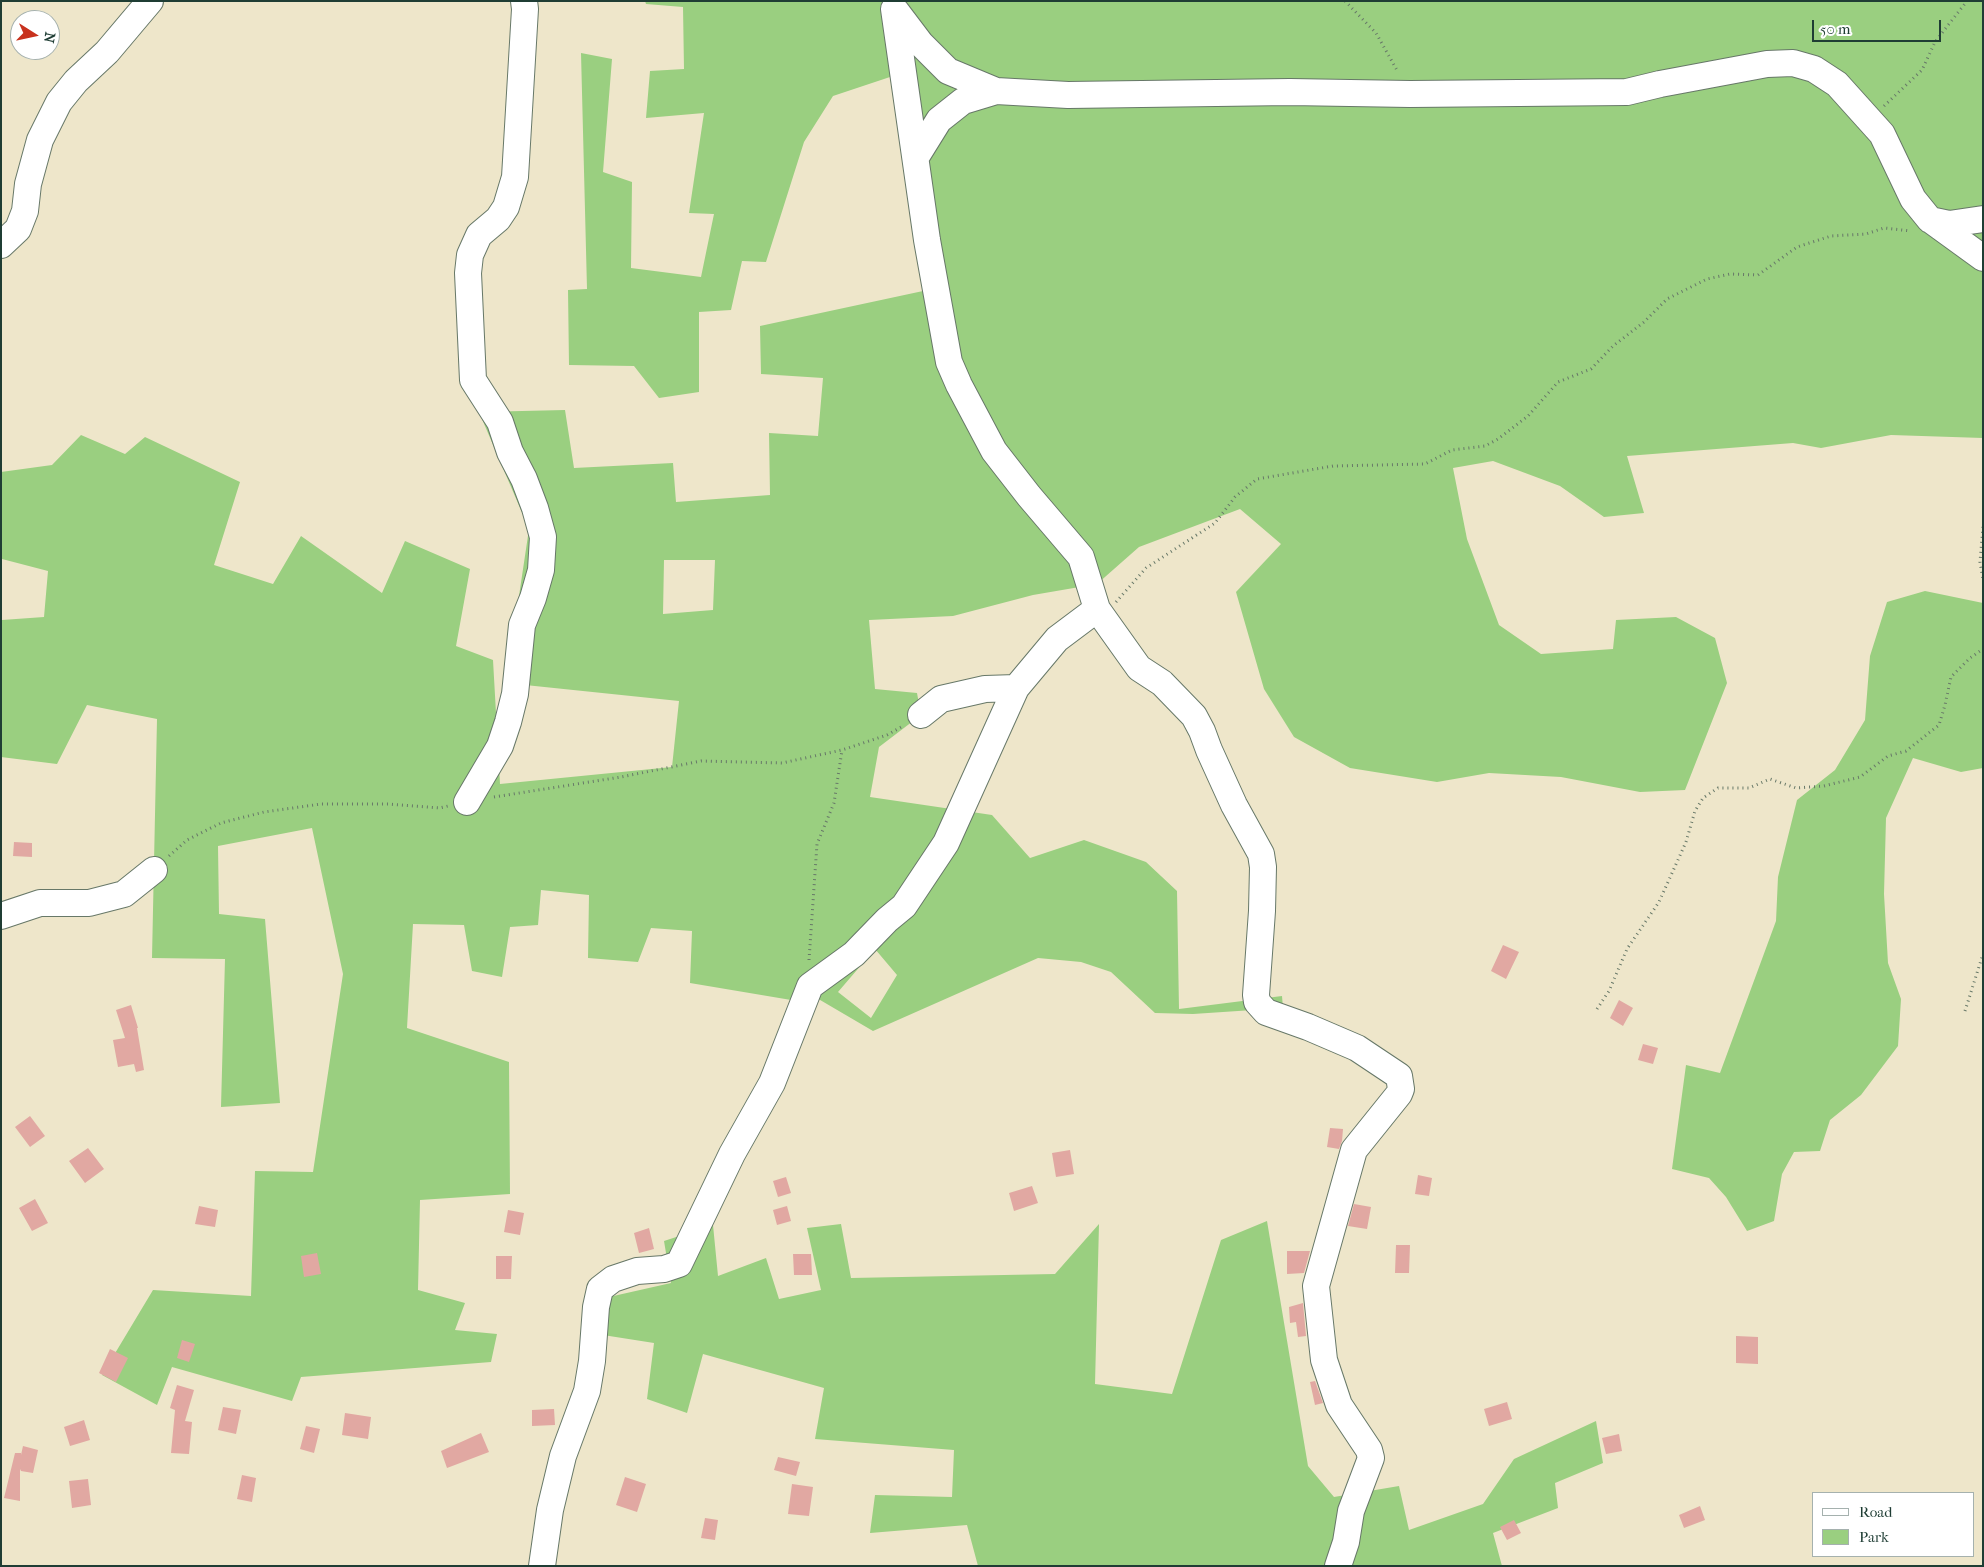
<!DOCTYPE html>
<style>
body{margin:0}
#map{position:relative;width:1984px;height:1567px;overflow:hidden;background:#eee6ca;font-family:"IM FELL French Canon",serif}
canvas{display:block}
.frame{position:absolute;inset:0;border:2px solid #1f3d34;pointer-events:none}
.legend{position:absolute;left:1812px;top:1492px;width:162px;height:65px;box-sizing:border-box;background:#fff;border:1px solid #a5b1ae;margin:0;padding:6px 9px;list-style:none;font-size:15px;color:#1f3d34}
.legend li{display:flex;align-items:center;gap:10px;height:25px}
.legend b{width:25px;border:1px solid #a5b1ae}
.north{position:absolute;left:10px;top:10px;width:50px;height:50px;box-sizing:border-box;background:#fff;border:1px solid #a5b1ae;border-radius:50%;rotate:100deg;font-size:14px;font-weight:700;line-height:20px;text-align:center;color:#1f3d34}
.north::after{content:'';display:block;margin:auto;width:18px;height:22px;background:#c8321e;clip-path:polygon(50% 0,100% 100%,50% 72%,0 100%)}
.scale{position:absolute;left:1812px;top:20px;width:129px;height:22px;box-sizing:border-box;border:2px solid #1f3d34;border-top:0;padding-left:6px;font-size:15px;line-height:18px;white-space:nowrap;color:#1f3d34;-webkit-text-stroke:4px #fff;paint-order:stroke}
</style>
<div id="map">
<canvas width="1984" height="1567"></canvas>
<div class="frame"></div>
<ul class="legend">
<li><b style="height:6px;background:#fff"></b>Road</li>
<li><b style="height:14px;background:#9acf80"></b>Park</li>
</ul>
<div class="north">N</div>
<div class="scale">50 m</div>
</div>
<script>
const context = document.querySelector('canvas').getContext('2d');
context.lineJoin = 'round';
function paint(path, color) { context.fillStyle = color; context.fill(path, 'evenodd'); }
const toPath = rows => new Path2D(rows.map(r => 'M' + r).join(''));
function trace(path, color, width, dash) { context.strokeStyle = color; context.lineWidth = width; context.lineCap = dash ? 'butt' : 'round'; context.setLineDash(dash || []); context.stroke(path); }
paint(toPath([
 [645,1,1983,1,1983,438,1891,435,1821,448,1793,443,1627,456,1644,513,1604,517,1560,486,1493,461,1453,468,1467,539,1499,625,1541,654,1613,649,1616,620,1676,617,1715,638,1727,683,1685,790,1640,792,1561,777,1489,773,1437,782,1350,768,1294,737,1264,689,1236,592,1281,544,1240,509,1139,547,1097,584,1033,595,953,616,869,620,875,689,917,693,921,715,879,747,870,797,992,815,1030,858,1084,840,1146,862,1177,891,1179,1009,1282,996,1283,1008,1193,1014,1155,1013,1111,972,1081,962,1038,958,873,1031,815,997,803,1002,690,983,692,931,651,928,638,962,588,958,589,895,541,890,538,925,510,927,502,977,472,971,464,925,413,924,407,1028,509,1062,510,1194,420,1200,418,1290,465,1303,455,1330,497,1334,491,1362,301,1377,292,1401,172,1367,157,1405,102,1375,153,1290,251,1296,255,1171,313,1172,343,974,312,828,218,846,219,914,265,919,280,1103,221,1107,225,959,152,958,157,719,87,705,57,764,1,757,2,620,44,617,48,571,2,559,1,472,52,465,81,435,125,454,145,437,240,482,214,565,273,584,301,536,382,593,405,541,470,569,456,646,493,660,500,784,672,767,679,701,506,683,529,529,479,412,565,410,574,468,673,463,676,502,770,495,769,433,818,436,823,378,761,374,760,326,923,291,890,77,833,96,804,142,766,262,742,261,731,310,699,312,699,392,659,398,634,366,569,365,568,290,587,289,581,53,612,59,603,172,632,182,631,268,701,277,714,214,689,213,704,113,646,118,650,71,684,69,683,7,646,4],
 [664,560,715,560,713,610,663,614],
 [875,949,897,975,871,1018,838,992],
 [1925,591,1983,603,1983,768,1961,772,1913,758,1886,818,1884,894,1888,963,1901,999,1898,1046,1861,1095,1830,1120,1820,1151,1794,1152,1782,1174,1774,1221,1747,1231,1726,1197,1709,1178,1672,1169,1686,1065,1720,1073,1776,921,1778,877,1797,800,1835,770,1865,720,1870,656,1887,602],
 [1267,1221,1308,1466,1334,1497,1399,1486,1409,1530,1483,1504,1514,1459,1596,1421,1603,1463,1555,1483,1558,1508,1493,1533,1502,1566,978,1566,967,1525,870,1533,875,1495,952,1497,954,1450,815,1439,824,1388,703,1354,687,1413,647,1399,654,1343,603,1335,609,1297,671,1283,664,1241,713,1225,718,1276,766,1258,779,1299,821,1290,807,1228,841,1224,851,1278,1055,1274,1099,1224,1095,1384,1172,1394,1221,1240]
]), '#9acf80');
paint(toPath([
 [14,842,32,843,32,857,13,856],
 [1503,945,1519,952,1506,979,1491,971],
 [1619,1000,1633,1008,1623,1026,1610,1018],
 [131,1005,138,1028,137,1028,144,1070,136,1072,134,1064,118,1067,113,1040,125,1038,116,1010],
 [1643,1044,1658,1048,1653,1064,1638,1060],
 [30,1116,45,1136,30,1147,15,1127],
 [1330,1128,1343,1129,1342,1141,1339,1149,1327,1147],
 [88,1148,104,1169,85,1183,69,1161],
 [1070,1150,1074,1174,1056,1177,1052,1153],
 [1418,1175,1432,1178,1429,1196,1415,1194],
 [786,1177,791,1193,778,1197,773,1181],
 [1032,1186,1038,1203,1014,1211,1009,1193],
 [35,1199,48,1223,32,1231,19,1208],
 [1354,1204,1371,1207,1367,1229,1348,1226],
 [199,1206,218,1210,215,1227,195,1224],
 [787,1206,791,1221,777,1225,773,1210],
 [508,1210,524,1213,520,1235,504,1232],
 [649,1228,654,1249,639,1253,634,1233],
 [1396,1245,1410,1245,1409,1273,1395,1273],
 [1287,1251,1310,1251,1304,1273,1287,1274],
 [317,1253,321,1274,304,1277,301,1256],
 [793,1254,811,1254,812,1275,794,1275],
 [496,1256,512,1256,511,1279,496,1279],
 [1303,1303,1306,1336,1298,1337,1296,1322,1290,1323,1289,1307],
 [1736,1336,1758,1337,1758,1364,1736,1363],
 [182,1340,195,1344,189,1362,177,1358],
 [110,1349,128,1358,116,1382,99,1373],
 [1315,1381,1323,1403,1315,1405,1310,1382],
 [177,1385,194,1390,185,1421,192,1422,189,1454,171,1453,175,1410,170,1408],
 [1507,1402,1512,1419,1489,1426,1484,1409],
 [223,1407,241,1410,236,1434,218,1430],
 [554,1409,555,1425,532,1426,532,1410],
 [345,1413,371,1417,368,1439,342,1435],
 [84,1420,90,1440,70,1446,64,1427],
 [306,1426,320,1429,314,1453,300,1449],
 [481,1433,489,1452,447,1468,441,1451],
 [1619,1434,1622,1451,1606,1454,1602,1438],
 [23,1446,38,1450,33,1473,21,1471,20,1469,20,1501,4,1498,15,1453,21,1453,21,1455],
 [778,1457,800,1462,796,1476,774,1470],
 [242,1475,256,1478,252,1502,237,1499],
 [625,1477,646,1484,637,1512,616,1505],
 [88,1479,91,1505,72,1508,69,1481],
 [792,1484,813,1487,809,1516,788,1514],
 [1700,1506,1705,1520,1684,1528,1679,1515],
 [705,1518,718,1520,715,1540,701,1538],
 [1514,1520,1521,1533,1507,1540,1500,1527]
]), '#e1a8a2');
const minor = toPath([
 [894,9,927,240,949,362,959,385,994,451,1029,496,1081,557,1097,609,1139,668,1162,683,1194,716,1202,731,1209,750,1234,805,1261,854,1263,867,1262,911,1256,995,1257,1002,1266,1012,1308,1027,1357,1048,1399,1076,1401,1089,1399,1094,1354,1150,1316,1286,1324,1360,1339,1405,1369,1450,1371,1458,1351,1511,1346,1542,1338,1566],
 [896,11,921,44,948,71,996,91,1068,95,1290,92,1410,94,1627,92,1660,84,1767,64,1793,63,1814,69,1837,84,1882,134,1913,199,1930,220,1949,224,1983,219],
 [916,157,939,120,963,101,996,91],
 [1932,221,1983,258],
 [1,245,18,229,25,211,28,184,40,140,59,102,76,81,107,52,150,1],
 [921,715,941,699,985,689,1016,688],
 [467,802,500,746,508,722,515,694,522,625,533,598,541,570,543,537,535,508,524,479,510,452,500,422,473,380,468,273,470,255,479,235,498,219,506,207,515,177,525,9,524,1],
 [1,916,40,903,89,903,124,894,154,870],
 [542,1566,550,1510,563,1456,587,1391,592,1361,596,1307,600,1289,613,1279,637,1271,664,1269,679,1264,732,1154,772,1083,810,986,854,954,887,920,904,906,946,843,1016,688,1057,639,1097,609]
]);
trace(minor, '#677868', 28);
trace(toPath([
 [1345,1,1376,33,1398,72],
 [1884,106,1922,70,1935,42,1967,1],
 [1983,527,1980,562,1983,579],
 [1116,602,1146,568,1215,523,1235,497,1257,479,1333,466,1425,464,1452,450,1485,446,1498,439,1528,416,1558,382,1591,369,1613,346,1644,322,1667,299,1707,279,1730,274,1758,275,1797,247,1831,236,1866,234,1884,228,1911,231],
 [494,797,621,777,701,761,782,763,842,750,887,735,903,726],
 [169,856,187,840,221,823,264,812,321,804,388,804,440,808,448,806],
 [809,960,817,844,834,803,842,750],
 [1597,1009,1609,991,1627,949,1659,902,1686,842,1695,811,1703,798,1718,788,1749,788,1770,779,1796,788,1824,786,1860,777,1888,756,1906,751,1939,725,1945,705,1951,677,1970,658,1983,649],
 [1965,1011,1983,954]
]), '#677868', 3, [1, 4]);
trace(minor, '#fff', 26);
</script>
